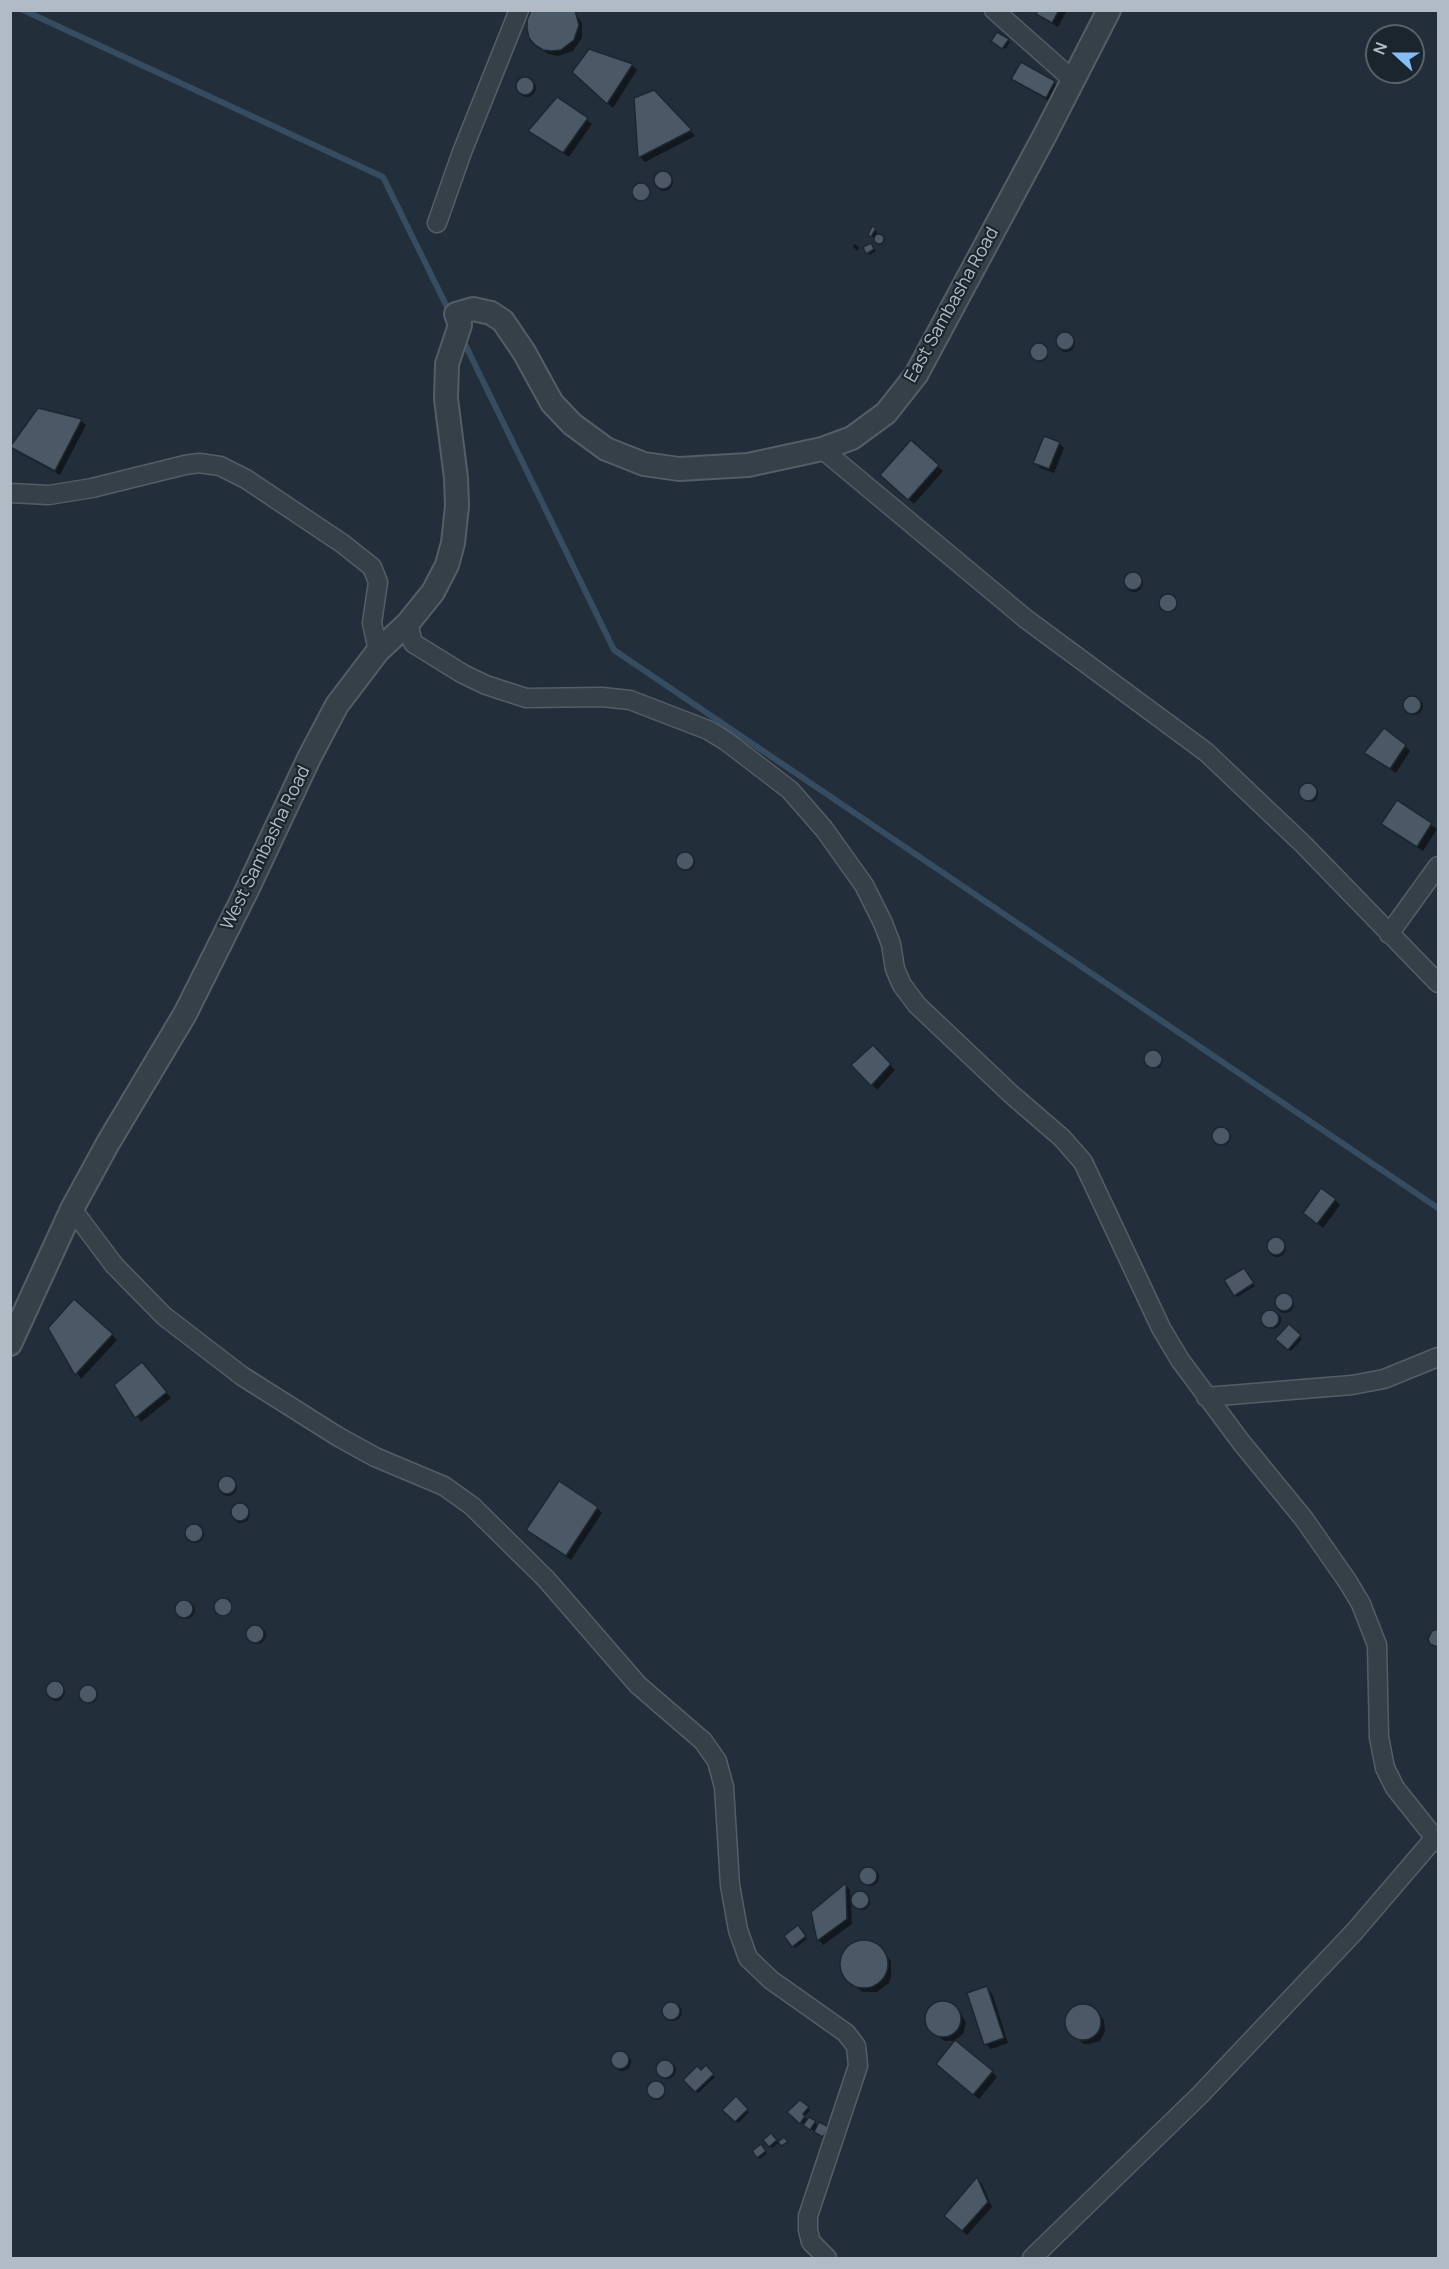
<!DOCTYPE html>
<style>
body{margin:0}
#map{position:relative;width:1449px;height:2269px;overflow:hidden;background:#222e39;font-family:Manrope,sans-serif}
canvas{display:block}
.frame{position:absolute;inset:0;border:12px solid #b0bbc5;pointer-events:none}
.north{position:absolute;left:1365px;top:24px;width:60px;height:60px;box-sizing:border-box;background:#1b252e;border:2px solid #57616a;border-radius:50%;rotate:291deg;font-size:16px;font-weight:700;line-height:24px;text-align:center;color:#b0bbc5}
.north::after{content:'';display:block;margin:auto;width:21px;height:27px;background:#85bdf5;clip-path:polygon(50% 0,100% 100%,50% 72%,0 100%)}
</style>
<div id="map">
<canvas width="1449" height="2269"></canvas>
<div class="frame"></div>
<div class="north">N</div>
</div>
<script>
const context = document.querySelector('canvas').getContext('2d');
context.lineJoin = 'round';
function paint(path, color) { context.fillStyle = color; context.fill(path, 'evenodd'); }
const toPath = rows => new Path2D(rows.map(r => 'M' + r).join(''));
function trace(path, color, width, dash) { context.strokeStyle = color; context.lineWidth = width; context.lineCap = dash ? 'butt' : 'round'; context.setLineDash(dash || []); context.stroke(path); }
function write(font, color, halo, rows, align = 'center') {
  context.font = font + ' Manrope,sans-serif'; context.lineWidth = 4.5; context.setLineDash([]); context.textBaseline = 'middle'; context.strokeStyle = halo; context.fillStyle = color; for (const [text, x, y, turn = 0] of rows) {
    context.save(); context.translate(x, y); context.rotate((+turn || 0) * Math.PI / 180); context.textAlign = isNaN(turn) ? turn : align; if (halo) context.strokeText(text, 0, 0); context.fillText(text, 0, 0); context.restore();
  }
}
paint(toPath([
 [573,10,582,23,582,38,573,51,558,56,549,54,542,50],
 [1040,10,1067,10,1058,27,1043,18,1038,13],
 [1008,40,1010,42,1005,49,995,43],
 [590,51,632,65,637,70,613,108,574,72],
 [1013,78,1054,83,1059,88,1051,102,1018,83],
 '518 88a9 9 0 1 1 18 0a9 9 0 1 1-18 0Z',
 [654,91,695,136,645,162,640,157],
 [557,99,592,124,569,157,530,131],
 '655 182a9 9 0 1 1 18 0a9 9 0 1 1-18 0Z',
 '634 193a8 8 0 1 1 16 0a8 8 0 1 1-16 0Z',
 [875,230,877,232,874,238,869,235],
 '875.5 240a4.5 4.5 0 1 1 9 0a4.5 4.5 0 1 1-9 0Z',
 [854,244,859,247,858,251,853,247],
 [871,245,876,251,870,255,868,253],
 '1057 343a9 9 0 1 1 18 0a9 9 0 1 1-18 0Z',
 '1032 354a8 8 0 1 1 16 0a8 8 0 1 1-16 0Z',
 [81,421,86,425,60,475,16,451,11,446],
 [911,442,943,471,914,504,887,480],
 [1059,443,1064,448,1054,473,1040,468,1035,463],
 '1125 583a9 9 0 1 1 18 0a9 9 0 1 1-18 0Z',
 '1161 604a8 8 0 1 1 16 0a8 8 0 1 1-16 0Z',
 '1405 706a9 9 0 1 1 18 0a9 9 0 1 1-18 0Z',
 [1405,746,1410,751,1396,773,1366,753],
 '1302 794a8 8 0 1 1 16 0a8 8 0 1 1-16 0Z',
 [1397,802,1437,829,1423,851,1383,824],
 '677 862a9 9 0 1 1 18 0a9 9 0 1 1-18 0Z',
 [873,1047,895,1070,877,1090,853,1065],
 [1153,1051,1158,1054,1163,1061,1160,1068,1146,1064,1145,1060,1148,1053],
 '1215 1137a8 8 0 1 1 16 0a8 8 0 1 1-16 0Z',
 [1335,1200,1340,1205,1323,1228,1310,1218],
 '1268 1248a9 9 0 1 1 18 0a9 9 0 1 1-18 0Z',
 [1246,1272,1255,1286,1237,1297,1226,1281],
 '1276 1304a9 9 0 1 1 18 0a9 9 0 1 1-18 0Z',
 '1263 1320a9 9 0 1 1 18 0a9 9 0 1 1-18 0Z',
 [1289,1326,1302,1339,1291,1351,1277,1339],
 [50,1328,112,1335,117,1340,81,1379],
 [147,1369,171,1398,141,1422,116,1385],
 '219 1487a9 9 0 1 1 18 0a9 9 0 1 1-18 0Z',
 '232 1514a9 9 0 1 1 18 0a9 9 0 1 1-18 0Z',
 [597,1508,602,1513,571,1560,528,1530],
 '186 1534a9 9 0 1 1 18 0a9 9 0 1 1-18 0Z',
 '216 1608a8 8 0 1 1 16 0a8 8 0 1 1-16 0Z',
 '177 1610a9 9 0 1 1 18 0a9 9 0 1 1-18 0Z',
 '248 1635a9 9 0 1 1 18 0a9 9 0 1 1-18 0Z',
 '47 1692a9 9 0 1 1 18 0a9 9 0 1 1-18 0Z',
 '82 1695a8 8 0 1 1 16 0a8 8 0 1 1-16 0Z',
 '861 1877a9 9 0 1 1 18 0a9 9 0 1 1-18 0Z',
 [846,1885,850,1890,852,1924,823,1945,819,1940,813,1912],
 '854 1902a8 8 0 1 1 16 0a8 8 0 1 1-16 0Z',
 [798,1927,807,1939,795,1948,786,1937],
 [868,1942,881,1949,891,1961,891,1976,889,1983,877,1992,863,1992,850,1982,845,1977,842,1962,848,1948,854,1944],
 [986,1988,992,1993,1008,2043,991,2049,986,2044],
 [939,2002,944,2002,955,2007,961,2013,966,2023,963,2034,954,2041,944,2041,928,2026,927,2014,933,2005],
 '664 2012a9 9 0 1 1 18 0a9 9 0 1 1-18 0Z',
 [1084,2005,1094,2010,1100,2015,1104,2020,1105,2031,1100,2041,1089,2044,1084,2044,1076,2038,1070,2032,1066,2023,1067,2017,1073,2008],
 '613 2062a9 9 0 1 1 18 0a9 9 0 1 1-18 0Z',
 '658 2070a9 9 0 1 1 18 0a9 9 0 1 1-18 0Z',
 [706,2068,715,2077,698,2093,685,2080],
 [943,2069,992,2072,997,2077,979,2099],
 '649 2092a8 8 0 1 1 16 0a8 8 0 1 1-16 0Z',
 [736,2099,749,2112,738,2123,724,2110],
 [800,2102,810,2110,804,2117,808,2121,809,2119,819,2126,828,2128,826,2138,803,2124,789,2112],
 [771,2135,778,2143,772,2148,765,2140],
 [761,2146,767,2153,760,2159,754,2152],
 [977,2179,982,2184,992,2207,967,2235,951,2221]
]), '#0007');
trace(toPath([
 [23,10,383,177,450,313],
 [462,338,614,650,1438,1208]
]), '#364c60', 6);
const building = toPath([
 [531,10,575,10,579,25,574,40,561,50,552,51,543,50,535,45,529,38,527,29,527,20,531,10],
 [1038,10,1059,10,1052,23,1036,14,1038,10],
 [997,32,1009,39,1002,49,991,41,997,32],
 [589,49,633,64,607,104,572,72,589,49],
 [1021,62,1055,81,1046,98,1011,79,1021,62],
 '516 86a9 9 0 1 1 18 0a9 9 0 1 1-18 0Z',
 [654,90,692,130,638,158,634,98,654,90],
 [557,97,588,118,563,153,528,131,557,97],
 '654 180a9 9 0 1 1 18 0a9 9 0 1 1-18 0Z',
 '632 192a9 9 0 1 1 18 0a9 9 0 1 1-18 0Z',
 [872,226,876,228,871,237,868,235,872,226],
 '874 239a5 5 0 1 1 10 0a5 5 0 1 1-10 0Z',
 [871,243,874,249,866,254,863,247,871,243],
 '1056 341a9 9 0 1 1 18 0a9 9 0 1 1-18 0Z',
 '1030 352a9 9 0 1 1 18 0a9 9 0 1 1-18 0Z',
 [38,408,82,419,55,471,10,447,38,408],
 [1044,436,1060,442,1049,469,1033,463,1044,436],
 [911,440,939,465,908,500,880,475,911,440],
 '1124 581a9 9 0 1 1 18 0a9 9 0 1 1-18 0Z',
 '1159 603a9 9 0 1 1 18 0a9 9 0 1 1-18 0Z',
 '1403 705a9 9 0 1 1 18 0a9 9 0 1 1-18 0Z',
 [1384,728,1406,745,1390,769,1364,753,1384,728],
 '1299 792a9 9 0 1 1 18 0a9 9 0 1 1-18 0Z',
 [1397,800,1432,823,1417,847,1381,824,1397,800],
 '676 861a9 9 0 1 1 18 0a9 9 0 1 1-18 0Z',
 [873,1045,891,1064,871,1086,851,1065,873,1045],
 '1144 1059a9 9 0 1 1 18 0a9 9 0 1 1-18 0Z',
 '1212 1136a9 9 0 1 1 18 0a9 9 0 1 1-18 0Z',
 [1321,1188,1336,1199,1317,1224,1303,1213,1321,1188],
 '1267 1246a9 9 0 1 1 18 0a9 9 0 1 1-18 0Z',
 [1244,1268,1254,1283,1234,1296,1224,1280,1244,1268],
 '1275 1302a9 9 0 1 1 18 0a9 9 0 1 1-18 0Z',
 [74,1299,113,1334,75,1375,48,1328,74,1299],
 '1261 1319a9 9 0 1 1 18 0a9 9 0 1 1-18 0Z',
 [1289,1324,1301,1335,1288,1350,1275,1339,1289,1324],
 [142,1362,167,1392,135,1418,114,1385,142,1362],
 '218 1485a9 9 0 1 1 18 0a9 9 0 1 1-18 0Z',
 [559,1481,598,1507,566,1556,526,1530,559,1481],
 '231 1512a9 9 0 1 1 18 0a9 9 0 1 1-18 0Z',
 '185 1533a9 9 0 1 1 18 0a9 9 0 1 1-18 0Z',
 '214 1607a9 9 0 1 1 18 0a9 9 0 1 1-18 0Z',
 '175 1609a9 9 0 1 1 18 0a9 9 0 1 1-18 0Z',
 '246 1634a9 9 0 1 1 18 0a9 9 0 1 1-18 0Z',
 [1438,1629,1438,1647,1437,1647,1430,1644,1428,1639,1432,1631,1438,1629],
 '46 1690a9 9 0 1 1 18 0a9 9 0 1 1-18 0Z',
 '79 1694a9 9 0 1 1 18 0a9 9 0 1 1-18 0Z',
 '859 1876a9 9 0 1 1 18 0a9 9 0 1 1-18 0Z',
 [846,1883,847,1919,817,1941,811,1912,846,1883],
 '851 1900a9 9 0 1 1 18 0a9 9 0 1 1-18 0Z',
 [798,1925,806,1936,792,1947,784,1936,798,1925],
 '840 1964a24 24 0 1 1 48 0a24 24 0 1 1-48 0Z',
 [987,1986,1004,2038,984,2045,967,1993,987,1986],
 '925 2019a18 18 0 1 1 36 0a18 18 0 1 1-36 0Z',
 '662 2011a9 9 0 1 1 18 0a9 9 0 1 1-18 0Z',
 '1065 2022a18 18 0 1 1 36 0a18 18 0 1 1-36 0Z',
 [955,2040,993,2071,973,2095,936,2064,955,2040],
 '611 2060a9 9 0 1 1 18 0a9 9 0 1 1-18 0Z',
 '656 2069a9 9 0 1 1 18 0a9 9 0 1 1-18 0Z',
 [706,2065,714,2074,695,2092,683,2080,697,2066,701,2070,706,2065],
 '647 2090a9 9 0 1 1 18 0a9 9 0 1 1-18 0Z',
 [736,2096,748,2109,735,2122,722,2110,736,2096],
 [800,2100,809,2107,803,2114,805,2116,800,2124,787,2112,800,2100],
 [809,2117,816,2121,810,2130,803,2125,809,2117],
 [819,2122,829,2127,823,2137,814,2132,819,2122],
 [771,2133,777,2140,769,2147,763,2140,771,2133],
 [784,2137,788,2142,781,2146,778,2142,784,2137],
 [761,2144,766,2151,757,2158,752,2151,761,2144],
 [977,2177,988,2202,962,2231,944,2216,977,2177]
]);
paint(building, '#4a5965');
trace(building, '#1d2730', 1.5);
const minor = toPath([
 [994,10,1073,80],
 [437,223,462,152,519,10],
 [822,449,1026,619,1206,752,1303,844,1438,983],
 [10,493,49,495,92,488,185,465,199,463,220,466,246,479,343,544,372,567,378,582,372,623,378,651],
 [408,623,413,643,463,674,486,685,526,698,602,697,630,700,708,730,726,741,790,790,824,829,864,885,883,923,891,944,895,969,902,985,917,1005,1011,1094,1062,1138,1083,1162,1161,1328,1180,1360,1241,1442,1304,1519,1348,1582,1361,1604,1377,1645,1379,1737,1385,1768,1395,1788,1438,1842],
 [1389,934,1438,866],
 [72,1209,114,1265,164,1316,242,1376,337,1436,375,1457,444,1486,472,1506,546,1579,638,1685,703,1741,717,1761,724,1787,730,1885,738,1930,748,1958,771,1980,846,2033,856,2046,858,2066,808,2216,808,2230,811,2242,827,2258],
 [1206,1397,1352,1385,1384,1379,1438,1357],
 [1032,2258,1200,2095,1355,1931,1438,1834]
]);
const tertiary = toPath([
 [10,1344,72,1209,108,1143,185,1014,247,890,309,758,337,705,378,651,408,623,433,592,447,565,453,543,457,506,456,478,446,399,447,364,460,325,456,314,473,309,491,313,503,321,524,352,552,403,572,424,606,449,644,464,679,469,748,465,822,449,852,438,886,413,916,375,1046,133,1109,10]
]);
trace(minor, '#535e67', 21);
trace(tertiary, '#535e67', 26);
trace(minor, '#354049', 18);
trace(tertiary, '#354049', 22);
write('18px', '#b0bbc5', '#1b252e', [
 ["East Sambasha Road",952,305,-61],
 ["West Sambasha Road",266,848,-64]
]);
</script>
